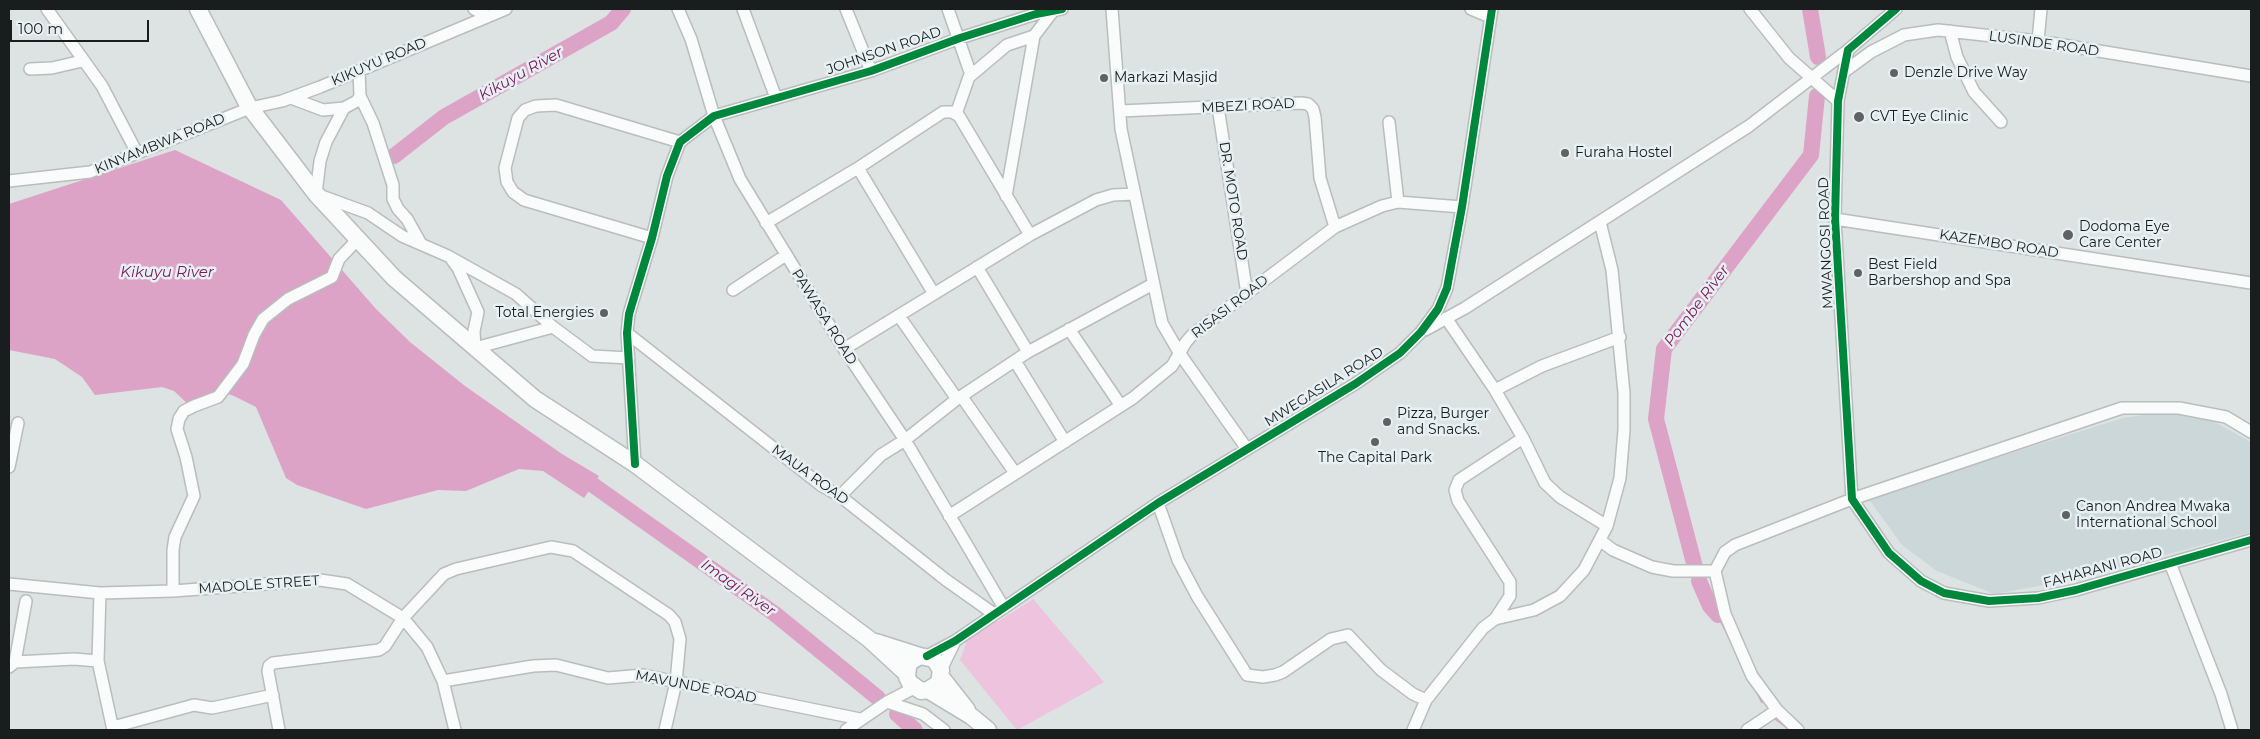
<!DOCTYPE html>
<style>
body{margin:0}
#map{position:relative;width:2260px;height:739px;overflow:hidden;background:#dde2e2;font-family:Montserrat,sans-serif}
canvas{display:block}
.frame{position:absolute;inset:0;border:10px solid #191d1d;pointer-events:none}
.scale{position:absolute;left:10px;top:20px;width:139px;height:22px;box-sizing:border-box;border:2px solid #191d1d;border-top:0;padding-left:6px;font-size:15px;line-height:18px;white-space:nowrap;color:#191d1d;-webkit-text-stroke:4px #e7f0f2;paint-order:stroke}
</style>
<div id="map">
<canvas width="2260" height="739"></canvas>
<div class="frame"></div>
<div class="scale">100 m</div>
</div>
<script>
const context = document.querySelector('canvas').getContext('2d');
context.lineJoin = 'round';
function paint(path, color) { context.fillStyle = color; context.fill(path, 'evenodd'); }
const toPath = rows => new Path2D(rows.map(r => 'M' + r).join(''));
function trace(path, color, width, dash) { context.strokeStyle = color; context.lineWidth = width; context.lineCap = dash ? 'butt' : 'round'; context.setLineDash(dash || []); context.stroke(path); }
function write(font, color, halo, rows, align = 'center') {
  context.font = font + ' Montserrat,sans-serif'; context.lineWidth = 5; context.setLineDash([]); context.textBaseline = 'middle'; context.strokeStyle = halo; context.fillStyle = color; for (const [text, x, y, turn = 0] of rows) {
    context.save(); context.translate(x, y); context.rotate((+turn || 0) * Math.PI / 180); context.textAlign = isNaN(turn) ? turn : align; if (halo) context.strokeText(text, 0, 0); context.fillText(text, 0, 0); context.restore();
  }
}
paint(toPath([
 [2157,413,2205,417,2251,442,2251,532,2071,580,1994,594,1937,571,1902,545,1868,498,2123,418]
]), '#cbd7d8');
paint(toPath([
 [1033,599,1104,682,1017,730,960,660,967,641,991,622,999,621]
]), '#eec3dd');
paint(toPath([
 [175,150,281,200,376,309,410,342,465,386,562,454,599,476,584,498,543,471,519,469,466,491,438,490,366,509,297,485,286,478,256,407,234,396,220,391,189,405,174,391,162,387,95,395,82,377,55,359,9,350,9,204]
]), '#dda3c6');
trace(toPath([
 [1718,615,1730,639],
 [1757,692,1762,702],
 [1776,719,1789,729]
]), '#dda3c6', 2.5);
trace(toPath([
 [1810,9,1818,57],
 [394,156,444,117,611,23,623,9],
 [593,485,775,614,878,698],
 [1695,567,1656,419,1664,349,1811,155,1817,96],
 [1699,581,1710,606,1718,615],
 [897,714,915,730]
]), '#dda3c6', 16);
const minor = toPath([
 [47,9,102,86,137,153],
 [474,9,487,16],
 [678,9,691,39,714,116,740,179,844,349,905,440,1004,608],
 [743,9,776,98],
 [846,9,871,71],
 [948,9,971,75],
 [1112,9,1121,129,1162,323,1180,354,1247,449],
 [1471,9,1490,17],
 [1750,9,1789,58,1838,101],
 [1896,9,1848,50,1838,101,1835,219,1852,499,1889,553,1921,581,1944,593,1989,601,2038,598,2076,590,2251,540],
 [1950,31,1957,57,1974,92,2001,122],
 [2038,41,2041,9],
 [30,69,52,68,82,61],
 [1845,71,1871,52,1904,35,1938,30,2038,41,2251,76],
 [360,96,373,123,393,185,393,199,398,209,407,219,421,244],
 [291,98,323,110,344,108,357,101,360,96,359,71],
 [1218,107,1247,294],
 [344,108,326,142,320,161,316,194,368,213,402,236,448,256,516,294,553,327,592,356,629,358],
 [1120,111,1301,103,1308,104,1313,109,1315,117,1320,178,1335,227],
 [956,114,969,77,1007,45,1034,36,1054,10],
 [1389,122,1398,202],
 [858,168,934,294],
 [9,181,90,172,250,108,282,101,320,87,506,9],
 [1006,196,1034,36],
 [1835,219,2251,283],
 [766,223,858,168,943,112,952,112,959,116,1030,235],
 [652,238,524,200,513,192,507,182,505,168,518,118,525,110,536,106,556,105,680,142],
 [452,260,458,268,478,312,474,331,475,348,553,327],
 [977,267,1028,352],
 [733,290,786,255],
 [899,316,957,399],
 [1446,318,1495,390,1523,438,1545,483,1560,497,1607,526],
 [1069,329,1121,406],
 [1425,330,1465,308,1749,126,1848,50],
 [627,333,822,486,840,496,946,580,994,614],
 [844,349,1030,235,1096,200,1113,195,1135,194],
 [1015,361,1065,442],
 [1495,390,1542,366,1620,337],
 [962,397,1015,473],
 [635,464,627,333,629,314,652,238,667,176,680,142,714,116,871,71,960,38,1036,14,1062,9],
 [9,467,18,423],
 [840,496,881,455,905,440,957,399,1028,352,1153,284],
 [1158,503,1178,560,1197,596,1247,675,1263,677,1275,675,1283,672,1331,639,1348,635,1381,670,1413,694,1426,700],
 [949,516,1133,398,1172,366,1186,342,1193,334,1335,227,1382,206,1398,202,1462,207],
 [1601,541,1613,550,1652,567,1673,571,1715,571],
 [2170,563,2221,694,2232,730],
 [9,584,100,593,173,591,320,580,347,584,403,618,427,647,443,681,455,730],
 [173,591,173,550,175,537,194,496,186,457,177,429,179,419,184,411,194,406,218,397,243,364,254,335,263,319,288,299,332,277,339,259,357,240],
 [100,593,98,661,113,730],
 [1495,619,1510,596,1510,582,1458,501,1455,490,1459,480,1523,438],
 [927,656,955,641,1158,503,1355,384,1400,353,1421,332,1438,309,1447,288,1462,207,1492,9],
 [15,662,26,601],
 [9,667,15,662,74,659,98,661],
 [941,670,955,641],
 [443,681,533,666,556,665,608,678,643,675,860,719],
 [887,702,923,714,944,730],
 [113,727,194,705,212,708,273,695],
 [279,730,268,671,269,666,273,663,379,650,385,646,403,618,444,574,456,569,551,547,573,551,669,615,675,622,680,639,676,682,665,730],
 [846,730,887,702,914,688],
 [1413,730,1426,700,1483,628,1495,619,1534,610,1560,596,1584,570,1607,526,1620,478,1624,430,1624,393,1612,270,1600,222],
 [1747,730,1777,710],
 [1798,730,1777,710,1752,676,1725,614,1715,571,1725,552,1735,545,1852,499,2122,408,2179,408,2226,417,2251,432]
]);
const highway = toPath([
 [198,9,248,105,316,194,394,278,535,399,635,464,869,639,906,673],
 [876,642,920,656],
 [941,677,967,710],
 [928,690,939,683,941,670,934,659,920,656,910,662,908,667,907,677,910,683,921,691,928,690,971,716,988,730]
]);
trace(minor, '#b9bdbd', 14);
trace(highway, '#b9bdbd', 19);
trace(minor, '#fafbfb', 11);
trace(highway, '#fafbfb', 16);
trace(toPath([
 [1896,9,1848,50,1838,101,1835,219,1852,499,1889,553,1921,581,1944,593,1989,601,2038,598,2076,590,2251,540],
 [635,464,627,333,629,314,652,238,667,176,680,142,714,116,871,71,960,38,1036,14,1062,9],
 [927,656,955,641,1158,503,1355,384,1400,353,1421,332,1438,309,1447,288,1462,207,1492,9]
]), '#00873e', 8);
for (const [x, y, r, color] of [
 [1894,73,5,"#5e6262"],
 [1104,78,5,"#5e6262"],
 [1859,117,6,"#5e6262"],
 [1565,153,5,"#5e6262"],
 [2068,235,6,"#5e6262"],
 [1858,273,5,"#5e6262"],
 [604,313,5,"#5e6262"],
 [1387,422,5,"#5e6262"],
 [1375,442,5,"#5e6262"],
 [2066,515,5,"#5e6262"]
]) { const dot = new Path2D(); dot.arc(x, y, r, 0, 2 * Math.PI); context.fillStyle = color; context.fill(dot); trace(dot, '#e7f0f2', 2); }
write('14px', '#191d1d', '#e7f0f2', [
 ["LUSINDE ROAD",2044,44,8],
 ["JOHNSON ROAD",884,51,-19],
 ["KIKUYU ROAD",379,62,-23],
 ["MBEZI ROAD",1248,106,-3],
 ["KINYAMBWA ROAD",160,144,-22],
 ["DR. MOTO ROAD",1233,201,81],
 ["MWANGOSI ROAD",1826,243,-92],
 ["KAZEMBO ROAD",1999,244,9],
 ["RISASI ROAD",1230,307,-38],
 ["PAWASA ROAD",824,317,58],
 ["MWEGASILA ROAD",1324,387,-32],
 ["MAUA ROAD",810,475,36],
 ["FAHARANI ROAD",2103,568,-15],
 ["MADOLE STREET",259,585,-4],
 ["MAVUNDE ROAD",696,687,11]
]);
write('14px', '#191d1d', '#e7f0f2', [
 ["Denzle Drive Way",1904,73],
 ["Markazi Masjid",1114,78],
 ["CVT Eye Clinic",1870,117],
 ["Furaha Hostel",1575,153],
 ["Dodoma Eye",2079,227],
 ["Care Center",2079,243],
 ["Best Field",1868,265],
 ["Barbershop and Spa",1868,281],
 ["Total Energies",594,313,"right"],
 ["Pizza, Burger",1397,414],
 ["and Snacks.",1397,430],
 ["The Capital Park",1375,458,"center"],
 ["Canon Andrea Mwaka",2076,507],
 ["International School",2076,523]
], 'left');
write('italic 15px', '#801b5f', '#e7f0f2', [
 ["Kikuyu River",521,74,-29],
 ["Kikuyu River",167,273],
 ["Pombe River",1697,306,-53],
 ["Imagi River",738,588,35]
]);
</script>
